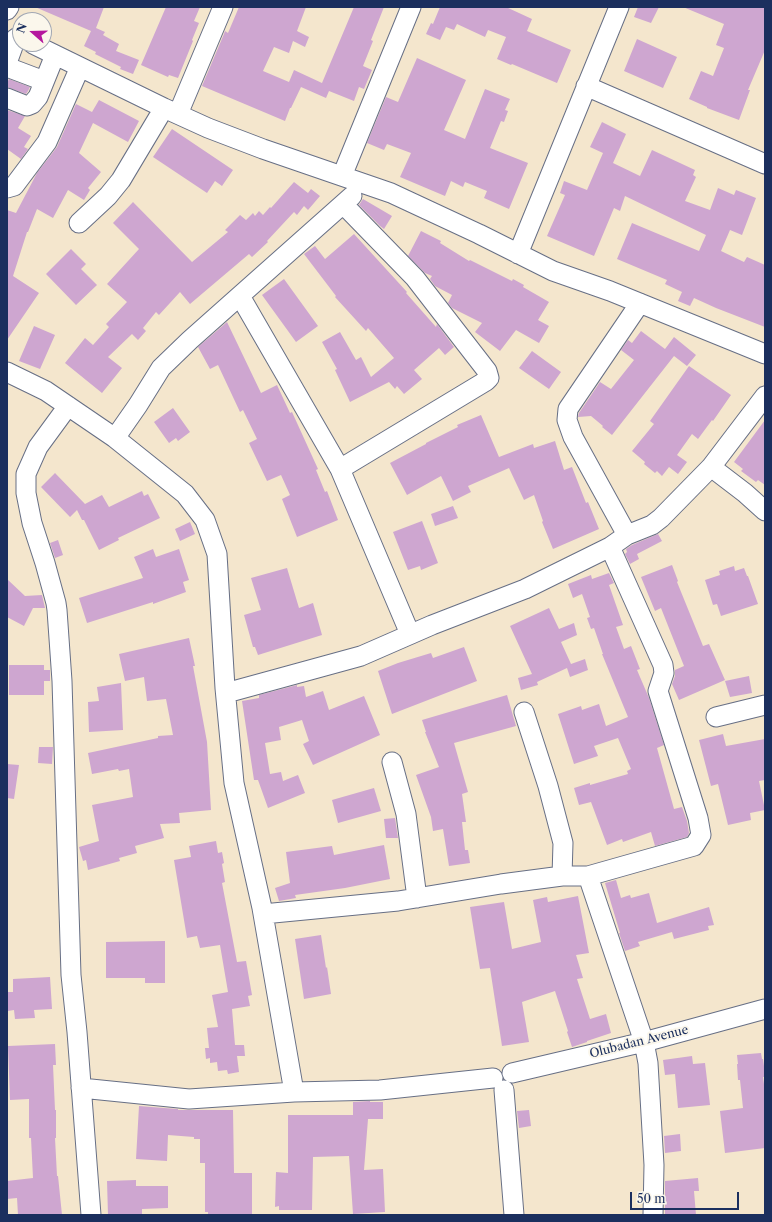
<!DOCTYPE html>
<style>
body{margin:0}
#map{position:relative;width:772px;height:1222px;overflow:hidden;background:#f4e6cd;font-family:"Libre Caslon Text",serif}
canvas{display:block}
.frame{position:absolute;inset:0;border:8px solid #1b2f5e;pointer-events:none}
.north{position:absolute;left:12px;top:12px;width:40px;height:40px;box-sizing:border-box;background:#fbf7ec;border:1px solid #a1a7b3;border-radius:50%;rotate:290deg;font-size:11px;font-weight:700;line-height:16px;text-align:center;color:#1b2f5e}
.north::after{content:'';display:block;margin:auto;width:14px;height:18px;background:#b5179e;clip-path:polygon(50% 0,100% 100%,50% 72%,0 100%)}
.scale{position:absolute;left:630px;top:1192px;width:109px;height:18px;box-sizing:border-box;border:2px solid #1b2f5e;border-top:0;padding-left:5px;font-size:12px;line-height:14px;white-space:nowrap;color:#1b2f5e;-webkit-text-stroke:3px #fbf7ec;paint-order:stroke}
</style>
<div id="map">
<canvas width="772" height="1222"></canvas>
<div class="frame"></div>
<div class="north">N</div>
<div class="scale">50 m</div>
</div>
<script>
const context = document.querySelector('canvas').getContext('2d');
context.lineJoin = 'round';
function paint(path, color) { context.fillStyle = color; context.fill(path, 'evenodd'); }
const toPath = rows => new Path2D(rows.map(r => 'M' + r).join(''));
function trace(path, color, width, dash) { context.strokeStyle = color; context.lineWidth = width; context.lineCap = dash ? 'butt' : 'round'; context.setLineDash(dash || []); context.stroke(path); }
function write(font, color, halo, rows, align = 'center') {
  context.font = font + ' "Libre Caslon Text",serif'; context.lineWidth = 4; context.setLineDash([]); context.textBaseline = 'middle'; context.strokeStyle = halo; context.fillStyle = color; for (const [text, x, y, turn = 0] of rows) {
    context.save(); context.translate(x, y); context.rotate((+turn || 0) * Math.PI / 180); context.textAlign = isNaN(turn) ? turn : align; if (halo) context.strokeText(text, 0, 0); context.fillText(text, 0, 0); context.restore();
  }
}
paint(toPath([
 [35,7,104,7,96,28,105,32,103,35,119,44,116,51,139,60,133,74,120,69,121,67,95,54,96,52,84,46,91,31],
 [166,7,200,7,194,21,199,23,192,40,193,41,178,78,169,75,168,77,141,65],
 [239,7,306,7,297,31,309,37,305,47,293,41,289,53,274,47,263,71,289,82,294,70,322,83,354,7,384,7,371,40,373,41,363,66,372,70,364,89,359,87,354,101,329,91,326,98,301,87,291,108,290,108,285,121,202,86,224,34,225,31,228,33],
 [440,7,506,7,532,19,527,31,571,50,557,83,512,64,511,65,497,59,506,37,488,30,485,37,457,24,454,30,446,27,440,40,426,34,431,23,433,24],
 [638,7,659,7,651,23,634,17],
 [683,7,765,7,765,50,748,90,750,90,739,120,707,108,707,107,689,99,701,71,713,76,724,48,716,45,724,24],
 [637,39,677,57,663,88,624,71],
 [417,58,466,80,444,130,465,139,485,89,510,99,505,110,508,111,504,122,501,121,490,148,528,163,509,209,484,198,487,191,465,182,463,187,451,181,445,196,400,177,411,153,387,144,384,150,367,143,386,97,398,102],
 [9,79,30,87,28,91,26,94,7,87,7,83],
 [99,100,139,121,128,142,93,123,79,153,101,172,88,188,90,190,84,200,68,190,53,218,37,209,28,232,27,232,13,276,39,293,7,340,7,210,16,213,37,173,57,147,76,104,92,112],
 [7,110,25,116,18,128,31,136,24,147,28,149,21,159,7,149],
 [602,122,626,134,613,163,640,176,652,150,695,170,693,175,696,177,685,201,710,210,718,188,734,195,736,190,756,198,742,235,730,230,721,251,744,262,747,257,765,265,765,327,716,308,694,298,690,306,678,301,682,292,665,284,667,280,617,259,632,223,699,251,706,235,625,196,620,211,614,208,594,256,547,236,565,195,560,193,564,181,587,190,603,153,590,147],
 [172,129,233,170,222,186,215,181,207,193,153,157],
 [294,182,308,193,311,189,320,196,308,210,304,206,297,215,294,212,267,241,268,242,252,257,249,254,190,304,180,292,159,315,156,312,143,328,146,331,138,340,132,334,108,357,122,368,102,393,65,363,85,338,93,345,109,327,106,324,127,302,107,284,139,249,113,223,133,202,192,262,228,232,225,230,240,215,246,220,253,213,255,216,259,211,263,215,270,207,271,208],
 [363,199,392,216,384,229,380,226,359,205],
 [421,231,441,241,440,243,469,261,470,260,512,281,513,279,524,285,523,287,549,302,538,320,549,326,539,343,516,330,500,351,475,332,482,323,452,308,448,303,452,295,435,286,430,279,432,276,425,273,408,256],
 [354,234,407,292,406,293,436,327,437,324,454,347,445,355,439,348,414,370,422,379,404,394,397,386,395,389,389,382,350,402,335,370,337,369,322,342,340,332,356,360,361,357,371,377,394,358,368,328,366,331,335,297,336,296,304,254,315,246,325,259],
 [71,249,86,264,81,269,97,285,76,305,46,274],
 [284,279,318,326,296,342,262,295],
 [227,322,261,393,277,385,290,413,292,412,318,469,316,470,325,492,327,491,338,520,297,537,282,499,290,495,281,475,267,481,249,443,257,439,243,410,240,412,218,365,210,369,198,347],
 [34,326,55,335,40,369,19,361],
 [641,331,665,349,674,337,696,355,687,366,674,356,612,435,602,427,603,426,591,416,578,417,579,413,600,382,611,389,634,360,621,350,628,340,632,343],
 [532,351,561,372,549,389,519,368],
 [689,366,731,395,713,421,712,420,698,439,692,434,677,455,687,462,678,474,669,467,662,476,657,471,655,473,644,464,645,462,632,451,654,424,650,421],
 [173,408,190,432,178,441,176,438,169,443,154,422],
 [481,415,499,457,533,444,534,448,555,441,564,470,572,467,586,503,588,502,599,529,553,549,542,522,543,521,534,495,524,500,509,468,468,486,471,492,453,501,441,476,407,495,390,463,426,444,426,443,458,427,457,425],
 [765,420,765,485,758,480,756,482,741,471,743,469,734,462],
 [55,473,85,504,102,495,109,507,142,491,144,496,148,494,160,518,118,538,119,540,99,550,84,520,82,520,77,510,70,517,41,487],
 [453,506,458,518,435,526,431,514],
 [422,521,438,563,421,570,420,566,408,570,393,532],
 [190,522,195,534,180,541,175,529],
 [658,534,662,541,637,554,639,559,630,564,625,554,627,552,626,549,632,545],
 [58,540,63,555,55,558,50,543],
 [153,549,156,557,179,549,189,580,183,582,186,592,153,604,153,602,87,623,79,598,143,578,134,557],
 [672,565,678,581,677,582,703,646,709,644,725,680,679,700,672,684,675,676,675,670,684,666,661,608,655,611,641,577],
 [734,566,735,571,744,568,747,576,748,576,758,604,721,616,717,604,713,605,705,580,720,575,719,571],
 [287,568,299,608,313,603,322,635,258,655,255,647,253,647,244,615,261,610,251,578],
 [609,573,614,583,609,585,623,625,616,627,624,649,631,646,640,669,637,670,649,698,664,745,657,748,674,809,682,807,687,821,689,833,687,837,655,846,651,832,623,842,622,839,607,845,591,802,579,805,574,788,590,783,590,785,628,774,627,771,631,769,618,738,594,746,598,756,574,764,558,714,581,706,582,710,599,704,606,726,628,717,602,654,603,654,594,628,591,629,587,618,590,617,582,594,573,598,568,584,591,575,592,579],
 [7,579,25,596,42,595,45,608,33,608,24,626,7,617],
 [549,608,559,629,574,623,577,635,561,642,571,664,585,659,588,670,570,677,567,668,537,682,538,685,521,690,518,678,532,674,510,626],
 [189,638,195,666,193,666,207,742,211,810,179,813,180,823,160,824,164,838,135,846,137,853,119,858,120,861,88,870,86,860,83,861,79,847,99,841,92,805,133,797,129,769,119,771,118,769,92,774,88,753,158,738,158,736,173,735,166,699,147,701,144,677,125,681,119,654],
 [464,647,477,681,392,714,378,671,398,663,431,653,433,658],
 [9,665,44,665,44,670,50,670,50,681,44,681,44,695,9,695],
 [749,676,752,693,730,697,725,681],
 [121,683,123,730,89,732,88,702,99,701,97,687],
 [297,685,297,687,304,686,306,697,323,691,329,710,364,696,380,735,313,765,303,744,309,741,302,720,279,727,281,740,265,743,270,774,281,772,283,781,298,775,305,793,268,808,258,780,254,780,242,701,259,698,259,695],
 [507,695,516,726,454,743,468,792,462,794,466,822,462,822,465,850,468,850,470,863,449,866,443,829,433,831,431,817,416,775,439,767,425,732,426,732,422,720],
 [723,734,726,746,765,739,765,780,759,781,765,810,750,813,751,820,728,825,718,784,711,786,699,740],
 [39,747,53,747,52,764,38,763],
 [7,764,19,765,14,799,7,798],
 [374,788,381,811,338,823,332,800],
 [395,818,398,838,386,838,384,819],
 [216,841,218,853,222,852,224,863,222,864,225,882,222,883,237,962,246,961,252,995,248,996,250,1006,232,1009,235,1045,244,1045,245,1056,237,1056,239,1072,228,1074,227,1070,218,1071,217,1062,210,1063,210,1058,206,1059,205,1048,209,1048,207,1028,218,1027,212,995,228,992,220,945,200,948,197,936,187,938,174,860,191,857,189,846],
 [384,845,390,879,345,888,295,895,296,898,279,901,275,888,290,883,286,852,332,846,334,855],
 [616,880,621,898,630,895,631,898,649,893,657,923,709,907,714,925,708,926,709,930,674,939,672,932,638,942,640,946,625,951,619,933,620,933,605,883],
 [578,896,589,953,576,955,583,978,577,979,590,1019,606,1014,611,1033,587,1041,587,1042,572,1047,567,1032,568,1031,555,991,522,1002,529,1042,502,1046,490,968,480,969,470,907,504,902,512,949,541,942,533,900,547,897,548,902],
 [321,935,326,968,327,967,331,994,304,999,295,939],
 [165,941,165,983,145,983,145,978,106,978,106,942],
 [50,977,52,1009,34,1010,35,1018,15,1019,14,1010,8,1011,7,1000,7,992,13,992,13,979],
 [55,1044,56,1065,53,1065,55,1110,56,1110,56,1138,55,1138,57,1176,58,1176,62,1215,18,1215,17,1198,7,1199,7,1181,33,1178,31,1138,29,1138,29,1099,10,1100,8,1046],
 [761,1053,762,1059,763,1059,765,1073,765,1077,763,1077,765,1091,765,1148,725,1153,720,1111,743,1108,740,1080,738,1080,737,1064,738,1064,737,1055],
 [692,1056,693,1064,705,1063,710,1105,678,1108,675,1074,665,1075,663,1060],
 [370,1101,370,1102,383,1102,383,1119,368,1119,364,1170,383,1169,385,1212,353,1214,349,1156,313,1157,312,1210,279,1210,279,1206,275,1207,276,1172,288,1173,288,1115,353,1115,353,1102],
 [139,1106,164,1108,178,1109,178,1110,233,1110,234,1173,252,1173,252,1215,208,1215,208,1212,205,1212,205,1163,200,1163,200,1139,194,1139,194,1137,168,1135,167,1161,136,1159],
 [529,1110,531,1126,519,1128,517,1111],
 [680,1134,681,1151,665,1153,664,1136],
 [698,1178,699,1191,694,1191,696,1215,665,1215,665,1181],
 [136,1180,136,1186,168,1186,168,1208,142,1209,142,1215,108,1215,107,1181]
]), '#cea6d0');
const minor = toPath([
 [7,10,9,7],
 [33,44,164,108,208,128,263,149,391,193,479,234,553,271,610,291,765,354],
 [7,63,16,38],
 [7,67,44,81],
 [586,86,765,164],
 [7,98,27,106,32,104,38,97,55,55],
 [178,114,223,7],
 [342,176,411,7],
 [7,188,14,186,47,142,80,67],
 [79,223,108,196,121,180,164,108],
 [518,254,619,7],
 [240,296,340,469,410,634],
 [7,372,46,391,115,438,185,494,205,520,217,554,225,688,234,783,262,908,294,1092],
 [68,406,38,447,26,474,26,493,32,523,45,563,56,603,57,610,62,681,71,975,77,1032,91,1215],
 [115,438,138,405,161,368,190,340,352,196],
 [711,467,745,493,765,511],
 [340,469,486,381,489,378,487,371,415,278,343,204],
 [627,535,573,437,567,420,568,409,640,303],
 [226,693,361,656,432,625,525,589,610,547,627,535,652,525,661,518,711,467,765,396],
 [524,712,548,786,563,843,562,876],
 [716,717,765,705],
 [392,762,406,814,417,898],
 [588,876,644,1042,648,1063,654,1165,653,1215],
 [263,914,398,901,501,884,562,876,588,876,694,846,701,835,698,818,658,691,664,673,663,665,610,547],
 [512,1073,644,1042,765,1009],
 [81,1088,189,1099,294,1092,380,1090,493,1078],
 [504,1090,514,1215]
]);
trace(minor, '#676f85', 21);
trace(minor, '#fff', 19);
write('12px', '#1b2f5e', '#fbf7ec', [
 ["Olubadan Avenue",639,1042,-14]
]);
</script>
